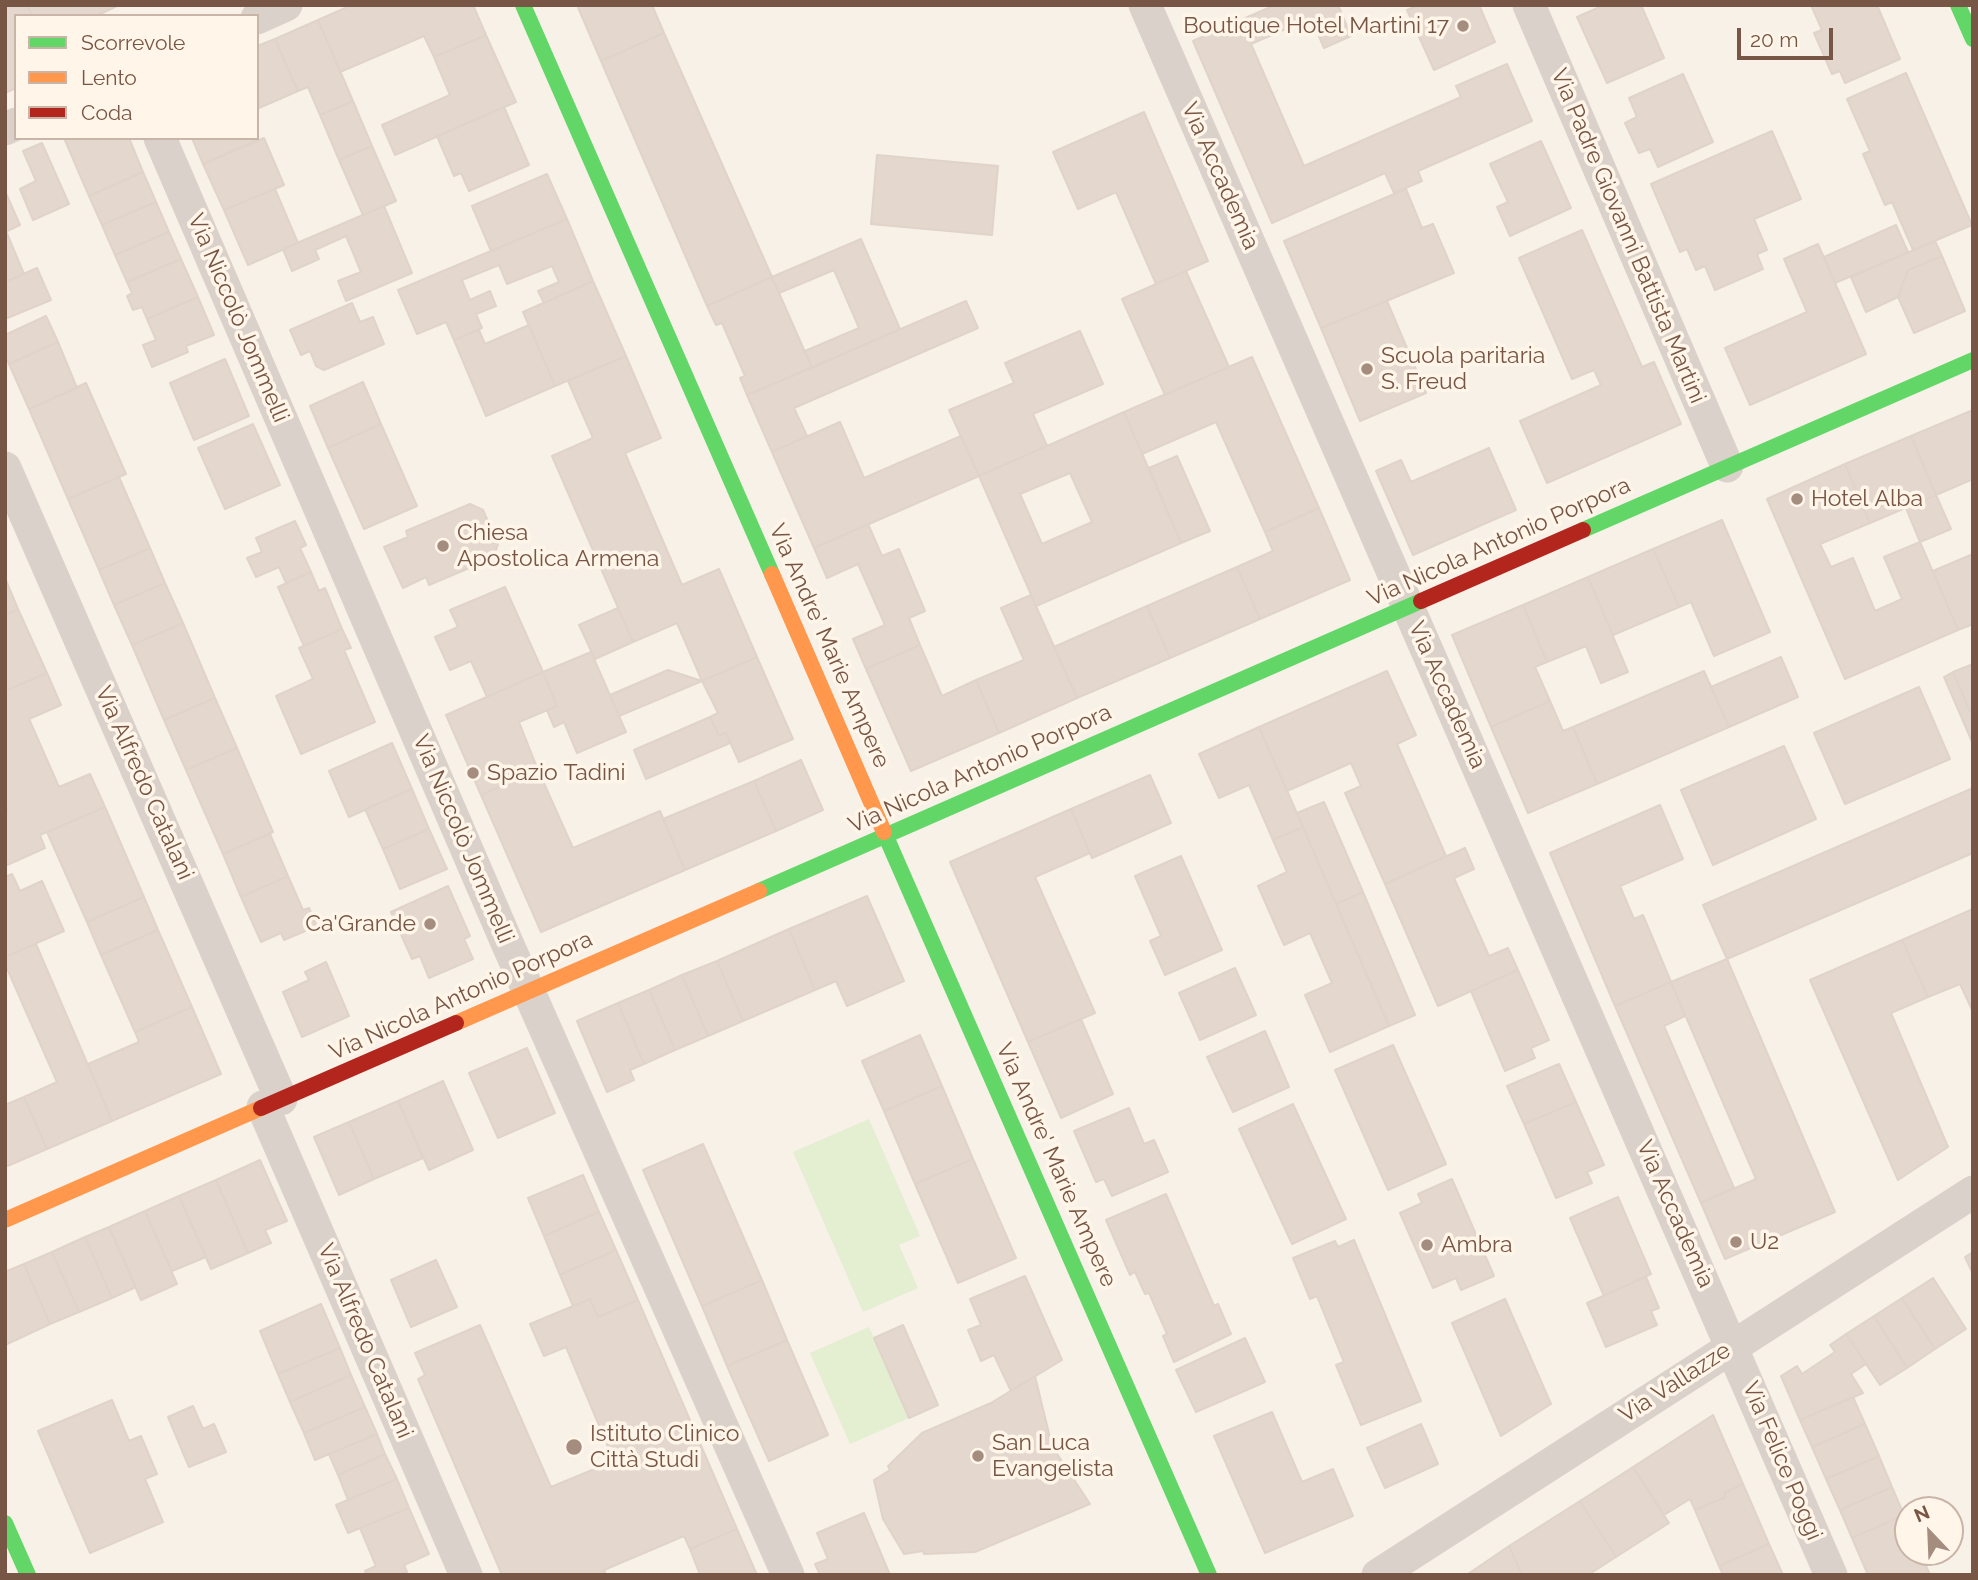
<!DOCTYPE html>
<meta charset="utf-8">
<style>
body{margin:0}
#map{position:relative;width:1978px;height:1580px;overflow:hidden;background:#f7f1e7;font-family:Raleway,sans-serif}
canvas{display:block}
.frame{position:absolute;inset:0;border:7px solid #775645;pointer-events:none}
.legend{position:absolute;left:14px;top:14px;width:245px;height:126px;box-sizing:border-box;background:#fff5e8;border:2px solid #c9b5a7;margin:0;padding:9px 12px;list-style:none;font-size:21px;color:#775645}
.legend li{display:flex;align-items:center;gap:14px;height:35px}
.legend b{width:35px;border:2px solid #c9b5a7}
.north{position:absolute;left:1894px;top:1496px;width:70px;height:70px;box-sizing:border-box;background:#fff5e8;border:2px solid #c9b5a7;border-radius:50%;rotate:337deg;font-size:19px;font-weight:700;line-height:28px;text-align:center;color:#775645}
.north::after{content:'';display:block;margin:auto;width:24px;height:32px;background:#a48c7e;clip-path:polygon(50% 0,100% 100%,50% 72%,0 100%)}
.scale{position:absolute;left:1737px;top:28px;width:96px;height:32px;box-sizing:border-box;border:4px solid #775645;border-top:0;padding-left:9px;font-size:21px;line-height:24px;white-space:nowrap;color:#775645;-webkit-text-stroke:5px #fff5e8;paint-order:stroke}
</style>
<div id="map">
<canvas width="1978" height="1580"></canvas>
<div class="frame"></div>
<ul class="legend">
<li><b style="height:9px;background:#63d668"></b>Scorrevole</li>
<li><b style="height:9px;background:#ff974d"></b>Lento</li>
<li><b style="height:9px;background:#b3261e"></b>Coda</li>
</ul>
<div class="north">N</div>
<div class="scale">20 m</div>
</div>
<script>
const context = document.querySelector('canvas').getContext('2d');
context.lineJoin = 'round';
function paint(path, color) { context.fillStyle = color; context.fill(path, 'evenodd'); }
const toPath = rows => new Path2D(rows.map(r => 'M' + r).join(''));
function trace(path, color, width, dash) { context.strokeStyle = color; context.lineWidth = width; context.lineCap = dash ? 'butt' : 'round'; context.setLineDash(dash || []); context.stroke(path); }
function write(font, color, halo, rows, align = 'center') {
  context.font = font + ' Raleway,sans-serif'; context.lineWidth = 7; context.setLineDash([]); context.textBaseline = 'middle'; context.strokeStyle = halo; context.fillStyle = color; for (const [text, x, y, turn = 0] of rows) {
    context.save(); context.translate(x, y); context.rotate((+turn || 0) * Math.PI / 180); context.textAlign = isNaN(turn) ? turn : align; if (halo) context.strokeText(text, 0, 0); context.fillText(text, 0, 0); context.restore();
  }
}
paint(toPath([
 [869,1119,920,1236,899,1245,918,1288,863,1312,793,1152],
 [869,1327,909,1418,850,1444,810,1353]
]), '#e3efd0');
const building = toPath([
 [5,5,27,5,32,16,16,16,16,88,5,93,5,5],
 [27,5,119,5,96,16,32,16,27,5],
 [352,5,473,5,486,35,434,57,424,36,340,72,318,20,352,5],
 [577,5,652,5,664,33,601,61,577,5],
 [1275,5,1338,5,1351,36,1324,48,1311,18,1251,44,1304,166,1461,97,1456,86,1507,64,1532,121,1418,171,1422,181,1394,193,1385,173,1272,223,1193,41,1275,5],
 [1419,5,1479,5,1495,42,1434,70,1407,10,1419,5],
 [1604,5,1641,5,1664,58,1607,83,1577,17,1604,5],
 [1811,5,1877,5,1900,59,1845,83,1840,71,1832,74,1814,33,1822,30,1811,5],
 [318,20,353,101,320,115,308,87,298,91,275,39,318,20],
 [664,33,772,277,707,306,601,61,664,33],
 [486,35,516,102,395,155,382,125,450,95,434,57,486,35],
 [275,39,298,91,259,108,257,46,275,39],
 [1906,73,1972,225,1913,250,1892,202,1885,205,1863,154,1870,151,1847,99,1906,73],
 [1683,74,1713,142,1658,167,1650,149,1639,153,1625,123,1637,117,1629,98,1683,74],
 [353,101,372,146,339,160,320,115,353,101],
 [504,107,529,165,469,191,461,173,454,176,437,136,504,107],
 [1144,112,1208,261,1156,284,1116,192,1078,209,1053,152,1144,112],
 [1772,131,1801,199,1754,219,1767,250,1757,254,1763,269,1715,290,1705,266,1696,270,1687,249,1680,252,1651,184,1772,131],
 [64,138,129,138,143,172,89,196,64,138],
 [192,138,254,138,255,141,203,164,192,138],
 [264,138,284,185,224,210,203,164,264,138],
 [1541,141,1571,208,1510,236,1497,207,1508,202,1490,164,1541,141],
 [42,143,69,204,33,220,20,189,36,181,23,151,42,143],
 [372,146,396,201,363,215,339,160,372,146],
 [877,155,998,166,992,235,871,224,877,155],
 [143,172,156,202,102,225,89,196,143,172],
 [547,174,567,219,491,251,472,206,547,174],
 [275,189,298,243,248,265,224,210,275,189],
 [1406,189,1422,228,1433,224,1454,273,1321,328,1284,241,1406,189],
 [5,191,20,225,5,232,5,191],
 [156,202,169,232,115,255,102,225,156,202],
 [384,206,412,273,346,301,338,281,361,272,346,236,315,250,319,259,292,271,283,249,384,206],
 [567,219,593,281,544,303,538,291,559,282,552,266,507,284,499,265,462,280,470,300,490,291,496,306,476,314,482,328,454,340,446,322,417,334,398,290,567,219],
 [1896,225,1908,252,1835,283,1824,257,1896,225],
 [1582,230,1642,367,1654,362,1681,424,1547,483,1520,421,1601,385,1594,370,1572,379,1519,258,1582,230],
 [6,231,24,274,5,282,5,232,6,231],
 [169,232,181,259,127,282,115,255,169,232],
 [861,239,900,329,812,368,805,351,859,328,834,270,779,293,772,277,861,239],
 [1935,241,1942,256,1908,270,1898,297,1866,312,1851,277,1935,241],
 [1818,244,1866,354,1750,405,1725,348,1807,312,1784,259,1818,244],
 [1942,256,1965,311,1914,333,1898,297,1908,270,1942,256],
 [181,259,198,297,147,319,142,307,133,310,127,296,132,293,127,282,181,259],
 [37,268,51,300,5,319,5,282,37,268],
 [1186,271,1229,367,1165,395,1122,299,1186,271],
 [772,277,812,368,747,395,740,378,745,376,722,323,716,325,707,306,772,277],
 [593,281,626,356,555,386,523,312,593,281],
 [198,297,214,335,186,346,188,352,152,367,143,345,156,340,147,319,198,297],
 [966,301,978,328,794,408,807,436,772,452,747,395,966,301],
 [1387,301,1426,393,1360,421,1321,328,1387,301],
 [352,303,360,322,373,317,384,344,324,370,316,366,310,351,301,355,290,330,352,303],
 [46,316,58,342,9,364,5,355,5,335,46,316],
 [529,325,555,386,486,416,454,340,479,330,485,344,529,325],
 [1080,331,1103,384,1033,414,1047,446,979,476,949,410,1014,383,1005,363,1080,331],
 [58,342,77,388,29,409,9,364,58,342],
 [626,356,661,438,625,453,631,467,682,585,719,569,757,657,702,681,677,623,633,642,552,456,593,438,568,381,626,356],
 [1252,357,1319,508,1265,532,1216,422,1142,454,1124,412,1252,357],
 [225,359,249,416,194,440,170,383,225,359],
 [363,382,381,424,328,448,310,406,363,382],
 [86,383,126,474,68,499,29,409,86,383],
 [1973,410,1973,479,1936,495,1911,436,1973,410],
 [1124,412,1181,543,1036,606,979,476,1124,412],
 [1070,473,1092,522,1042,544,1020,494,1070,473],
 [840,422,864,478,961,436,979,476,814,548,772,452,840,422],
 [253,424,280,485,225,509,198,448,253,424],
 [381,424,417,506,364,529,328,448,381,424],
 [1911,436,1936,495,1870,523,1845,464,1911,436],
 [1489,448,1516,510,1413,555,1376,471,1401,460,1411,482,1489,448],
 [1177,456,1210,531,1181,543,1149,468,1177,456],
 [1845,464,1870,523,1820,544,1831,567,1853,558,1875,611,1902,599,1884,557,1920,542,1958,630,1845,679,1767,499,1845,464],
 [119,477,150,548,99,570,68,499,119,477],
 [1936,495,1951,529,1920,542,1906,508,1936,495],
 [470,504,483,510,498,544,496,550,486,561,429,585,426,577,403,588,384,547,408,537,406,531,470,504],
 [1319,508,1350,580,1260,619,1237,567,1273,551,1265,532,1319,508],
 [1722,520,1770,632,1714,656,1691,602,1679,607,1653,549,1722,520],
 [295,521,306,545,300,548,311,572,286,583,279,567,256,577,247,558,262,552,256,538,295,521],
 [868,524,882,556,899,549,925,611,909,618,920,645,866,669,853,639,885,625,858,564,827,578,814,548,868,524],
 [150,548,165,583,114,605,99,570,150,548],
 [1653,549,1679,607,1613,635,1588,577,1653,549],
 [1973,554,1973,624,1958,630,1933,571,1973,554],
 [1237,567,1260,619,1170,658,1147,606,1237,567],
 [311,572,319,591,325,588,342,629,304,646,278,587,311,572],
 [1588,577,1628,672,1601,683,1586,646,1547,662,1523,605,1588,577],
 [5,578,18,609,5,615,5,578],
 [165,583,183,623,132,645,114,605,165,583],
 [505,587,543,672,487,697,471,661,450,670,435,637,458,627,450,610,505,587],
 [1031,595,1077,698,999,733,976,680,1024,660,1001,608,1031,595],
 [1523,605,1547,662,1535,667,1550,701,1491,727,1452,635,1523,605],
 [1147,606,1170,658,1077,698,1054,647,1147,606],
 [618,608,633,642,595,659,579,625,618,608],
 [18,609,47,673,5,691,5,615,18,609],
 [183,623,215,698,164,720,132,645,183,623],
 [342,629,351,648,344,650,375,722,301,754,276,696,313,679,299,648,342,629],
 [920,645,942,696,976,680,999,733,911,771,866,669,920,645],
 [591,652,626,732,577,753,564,722,554,727,547,710,557,706,543,672,591,652],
 [757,657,793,739,739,762,726,733,719,736,710,717,718,713,702,681,757,657],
 [1781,657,1798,697,1729,727,1711,687,1781,657],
 [1973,664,1973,718,1953,672,1973,664],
 [668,670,702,681,619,716,610,695,668,670],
 [1387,671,1416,735,1397,744,1446,856,1385,884,1345,793,1361,786,1351,763,1287,791,1259,727,1387,671],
 [1704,671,1729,727,1597,784,1573,727,1704,671],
 [543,672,557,706,519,722,538,770,481,795,446,715,543,672],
 [1953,672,1973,718,1973,744,1944,677,1953,672],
 [47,673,61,705,29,719,59,787,90,774,105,807,40,835,45,848,5,866,5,811,8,810,5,804,5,691,47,673],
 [1919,687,1950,759,1845,804,1814,733,1919,687],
 [215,698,237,748,186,770,164,720,215,698],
 [1550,701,1563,731,1573,727,1597,784,1528,813,1491,727,1550,701],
 [710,717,719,736,726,733,730,743,646,779,634,750,710,717],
 [1259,727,1303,827,1273,840,1249,785,1219,798,1199,754,1259,727],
 [392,743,412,789,349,817,329,771,392,743],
 [1784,746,1816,819,1713,865,1681,790,1784,746],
 [237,748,273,832,223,854,186,770,237,748],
 [801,760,823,810,776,831,754,781,801,760],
 [538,770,573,848,660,811,685,870,541,932,481,795,538,770],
 [1150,775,1171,823,1092,858,1071,809,1150,775],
 [754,781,776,831,685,870,663,819,754,781],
 [1973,788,1973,853,1727,959,1703,905,1973,788],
 [412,789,429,829,383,849,365,809,412,789],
 [1324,802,1363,892,1336,904,1297,813,1324,802],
 [1660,805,1683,859,1620,886,1634,919,1643,915,1671,982,1615,1006,1550,853,1660,805],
 [105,807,144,897,87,922,47,832,105,807],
 [1071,809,1090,853,1035,877,1095,1013,1028,1042,950,862,1071,809],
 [1303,827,1389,1026,1330,1052,1305,995,1332,983,1310,933,1284,945,1258,886,1287,872,1273,840,1303,827],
 [429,829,447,869,400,889,383,849,429,829],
 [270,834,288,876,241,897,223,854,270,834],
 [1465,848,1474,869,1454,878,1489,956,1508,948,1518,970,1438,1006,1385,884,1465,848],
 [1181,856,1222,950,1165,975,1150,941,1161,936,1135,876,1181,856],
 [12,874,20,891,42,881,64,931,5,957,5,877,12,874],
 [288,876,303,910,309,908,317,926,284,940,281,933,261,942,241,897,288,876],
 [448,886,470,936,464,939,473,959,429,978,420,956,412,959,391,912,448,886],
 [1363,892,1415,1015,1389,1026,1336,904,1363,892],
 [867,896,904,981,847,1006,836,981,815,990,789,929,867,896],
 [144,897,158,930,101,955,87,922,144,897],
 [1973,909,1973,1012,1960,984,1928,997,1902,940,1973,909],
 [789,929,815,990,743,1021,717,961,789,929],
 [158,930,192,1007,135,1032,101,955,158,930],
 [1902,940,1928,997,1891,1013,1948,1147,1898,1180,1810,980,1902,940],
 [36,944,112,1121,47,1149,24,1097,57,1082,5,964,5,957,36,944],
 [1727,959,1835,1212,1725,1259,1701,1203,1756,1179,1671,982,1727,959],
 [717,961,743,1021,708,1036,682,975,717,961],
 [326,962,349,1016,302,1037,283,992,309,980,305,972,326,962],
 [1235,968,1256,1015,1200,1040,1179,993,1235,968],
 [1518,970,1549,1040,1531,1048,1535,1058,1505,1071,1471,991,1518,970],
 [682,975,708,1036,675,1050,649,990,682,975],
 [1671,982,1685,1016,1664,1026,1734,1188,1701,1203,1615,1006,1671,982],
 [649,990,675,1050,644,1064,618,1003,649,990],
 [618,1003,644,1064,630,1070,634,1080,607,1092,577,1021,618,1003],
 [192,1007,221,1074,112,1121,88,1064,139,1042,135,1032,192,1007],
 [1081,1019,1113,1094,1061,1118,1028,1042,1081,1019],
 [1265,1031,1289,1087,1233,1112,1207,1057,1265,1031],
 [920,1035,942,1086,884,1111,862,1061,920,1035],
 [1393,1045,1446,1164,1388,1190,1335,1070,1393,1045],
 [527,1048,555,1113,498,1138,469,1073,527,1048],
 [1559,1064,1576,1102,1524,1124,1507,1086,1559,1064],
 [443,1081,473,1150,429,1170,398,1101,443,1081],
 [942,1086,973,1159,915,1184,884,1111,942,1086],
 [24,1097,47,1149,5,1167,5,1105,24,1097],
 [398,1101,423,1158,374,1179,349,1122,398,1101],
 [1576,1102,1604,1165,1587,1172,1592,1183,1556,1198,1524,1124,1576,1102],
 [1293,1104,1346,1219,1292,1244,1239,1129,1293,1104],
 [1129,1108,1144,1144,1154,1140,1168,1172,1112,1196,1104,1179,1096,1182,1074,1131,1129,1108],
 [349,1122,374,1179,339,1195,314,1137,349,1122],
 [703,1144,762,1280,702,1306,643,1170,703,1144],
 [973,1159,1016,1258,958,1283,915,1184,973,1159],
 [260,1160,287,1221,265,1230,271,1243,248,1253,216,1180,260,1160],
 [583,1175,599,1212,544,1236,528,1198,583,1175],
 [1452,1179,1494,1276,1461,1290,1456,1278,1433,1288,1400,1213,1422,1203,1418,1194,1452,1179],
 [216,1180,248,1253,211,1269,179,1196,216,1180],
 [1166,1194,1214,1306,1218,1304,1231,1334,1174,1362,1163,1336,1167,1334,1149,1293,1145,1294,1135,1272,1130,1275,1106,1220,1166,1194],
 [179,1196,206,1257,172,1271,145,1211,179,1196],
 [1618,1197,1651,1274,1604,1296,1570,1218,1618,1197],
 [145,1211,177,1284,141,1300,109,1227,145,1211],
 [599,1212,616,1250,560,1275,544,1236,599,1212],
 [109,1227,136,1287,112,1298,85,1237,109,1227],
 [85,1237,112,1298,79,1312,52,1252,85,1237],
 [1354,1240,1421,1401,1361,1425,1336,1365,1344,1362,1317,1296,1310,1299,1293,1258,1335,1241,1338,1247,1354,1240],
 [616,1250,638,1300,598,1317,590,1299,573,1306,560,1275,616,1250],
 [52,1252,79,1312,50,1324,24,1264,52,1252],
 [1973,1252,1973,1274,1965,1257,1973,1252],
 [436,1260,457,1307,411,1327,391,1280,436,1260],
 [24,1264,50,1324,5,1345,5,1272,24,1264],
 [1025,1276,1062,1360,1011,1391,994,1355,981,1361,968,1330,981,1325,970,1299,1025,1276],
 [1646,1277,1659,1308,1651,1311,1657,1325,1606,1347,1587,1303,1646,1277],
 [1933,1278,1966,1329,1935,1349,1902,1298,1933,1278],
 [762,1280,787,1340,727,1366,702,1306,762,1280],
 [1902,1298,1935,1349,1907,1368,1874,1316,1902,1298],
 [590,1299,598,1317,638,1300,737,1529,690,1549,684,1536,604,1570,606,1575,502,1575,418,1379,425,1375,415,1353,480,1325,551,1487,614,1461,566,1347,544,1356,530,1324,590,1299],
 [1505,1299,1551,1404,1501,1436,1452,1323,1505,1299],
 [321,1304,340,1348,278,1374,260,1331,321,1304],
 [1874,1316,1907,1368,1880,1385,1846,1334,1874,1316],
 [903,1325,938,1405,909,1418,874,1338,903,1325],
 [1846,1334,1866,1364,1851,1374,1863,1393,1800,1420,1781,1376,1797,1366,1802,1374,1835,1352,1830,1345,1846,1334],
 [1245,1338,1265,1382,1196,1412,1176,1370,1245,1338],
 [787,1340,828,1435,769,1461,727,1366,787,1340],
 [340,1348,351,1375,290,1402,278,1374,340,1348],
 [351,1375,365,1407,304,1433,290,1402,351,1375],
 [1035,1376,1052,1446,1090,1504,975,1552,924,1554,923,1551,904,1554,883,1519,874,1480,890,1470,888,1466,922,1433,991,1403,1035,1376],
 [1853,1397,1865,1424,1812,1447,1800,1420,1853,1397],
 [112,1400,129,1441,141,1436,157,1474,145,1479,163,1522,90,1553,38,1431,112,1400],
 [193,1406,203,1429,214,1424,226,1452,189,1467,168,1417,193,1406],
 [365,1407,377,1434,315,1460,304,1433,365,1407],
 [1272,1412,1302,1482,1333,1469,1353,1516,1265,1553,1214,1436,1272,1412],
 [1713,1415,1743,1484,1724,1493,1726,1497,1695,1510,1690,1499,1664,1515,1633,1467,1713,1415],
 [1421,1424,1438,1464,1385,1488,1367,1448,1421,1424],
 [1865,1424,1879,1456,1826,1479,1812,1447,1865,1424],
 [377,1434,385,1454,338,1475,329,1454,377,1434],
 [385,1454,397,1479,348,1500,338,1475,385,1454],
 [1879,1456,1892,1487,1840,1510,1826,1479,1879,1456],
 [1633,1467,1669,1523,1616,1557,1580,1501,1633,1467],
 [397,1479,409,1508,348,1533,336,1505,397,1479],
 [1743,1484,1769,1544,1719,1566,1695,1510,1726,1497,1724,1493,1743,1484],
 [1892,1487,1904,1515,1852,1538,1840,1510,1892,1487],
 [1580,1501,1616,1557,1588,1575,1522,1575,1509,1546,1580,1501],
 [409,1508,429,1554,404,1565,407,1572,400,1575,367,1575,365,1571,376,1566,360,1528,409,1508],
 [864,1513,890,1575,820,1575,815,1564,828,1559,817,1533,864,1513],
 [1904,1515,1908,1523,1908,1552,1920,1552,1930,1575,1868,1575,1852,1538,1904,1515],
 [737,1529,757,1575,700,1575,690,1549,737,1529],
 [1769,1544,1783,1575,1723,1575,1719,1566,1769,1544],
 [1509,1546,1522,1575,1466,1575,1468,1574,1509,1546]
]);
paint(building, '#e4d8ce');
trace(building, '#e0d3c9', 2);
trace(toPath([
 [1145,5,1831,1575],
 [1529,5,1727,466],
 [257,18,286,5],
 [5,129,16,124],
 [160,138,508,945,788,1575],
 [5,468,281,1099],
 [263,1107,466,1575],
 [1378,1575,1973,1192]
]), '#dad1cb', 33);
trace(toPath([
 [523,5,772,574],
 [1958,5,1973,39],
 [1583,530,1973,360],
 [884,832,1209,1575],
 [759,891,1421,601],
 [5,1523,28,1575]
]), '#63d668', 16);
trace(toPath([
 [772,574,884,832],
 [456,1023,759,891],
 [5,1220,261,1108]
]), '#ff974d', 16);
trace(toPath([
 [1421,601,1583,530],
 [261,1108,456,1023]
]), '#b3261e', 16);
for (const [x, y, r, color] of [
 [1463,26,7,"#a48c7e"],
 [1367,369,7,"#a48c7e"],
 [1797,499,7,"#a48c7e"],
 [443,546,7,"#a48c7e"],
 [473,773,7,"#a48c7e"],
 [430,924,7,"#a48c7e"],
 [1736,1242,7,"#a48c7e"],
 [1427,1245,7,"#a48c7e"],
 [574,1447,9,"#a48c7e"],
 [978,1456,7,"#a48c7e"]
]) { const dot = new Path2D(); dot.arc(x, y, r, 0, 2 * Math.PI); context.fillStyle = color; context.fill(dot); trace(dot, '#fff5e8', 2.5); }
write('23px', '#775645', '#fff5e8', [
 ["Boutique Hotel Martini 17",1449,26,"right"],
 ["Scuola paritaria",1381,356],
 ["S. Freud",1381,382],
 ["Hotel Alba",1811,499],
 ["Chiesa",457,533],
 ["Apostolica Armena",457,559],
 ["Spazio Tadini",487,773],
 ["Ca'Grande",416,924,"right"],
 ["U2",1750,1242],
 ["Ambra",1441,1245],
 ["Istituto Clinico",590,1434],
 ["Città Studi",590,1460],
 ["San Luca",992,1443],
 ["Evangelista",992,1469]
], 'left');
write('23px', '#775645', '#fff5e8', [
 ["Via Accademia",1220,176,66],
 ["Via Padre Giovanni Battista Martini",1628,236,67],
 ["Via Niccolò Jommelli",238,318,67],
 ["Via Nicola Antonio Porpora",1499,542,-24],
 ["Via Andre' Marie Ampere",829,646,66],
 ["Via Accademia",1447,695,66],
 ["Via Nicola Antonio Porpora",980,769,-24],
 ["Via Alfredo Catalani",144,783,66],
 ["Via Niccolò Jommelli",463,839,67],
 ["Via Nicola Antonio Porpora",461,996,-24],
 ["Via Andre' Marie Ampere",1056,1165,66],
 ["Via Accademia",1675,1214,66],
 ["Via Alfredo Catalani",365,1341,67],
 ["Via Vallazze",1675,1383,-33],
 ["Via Felice Poggi",1782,1461,67]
]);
</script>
